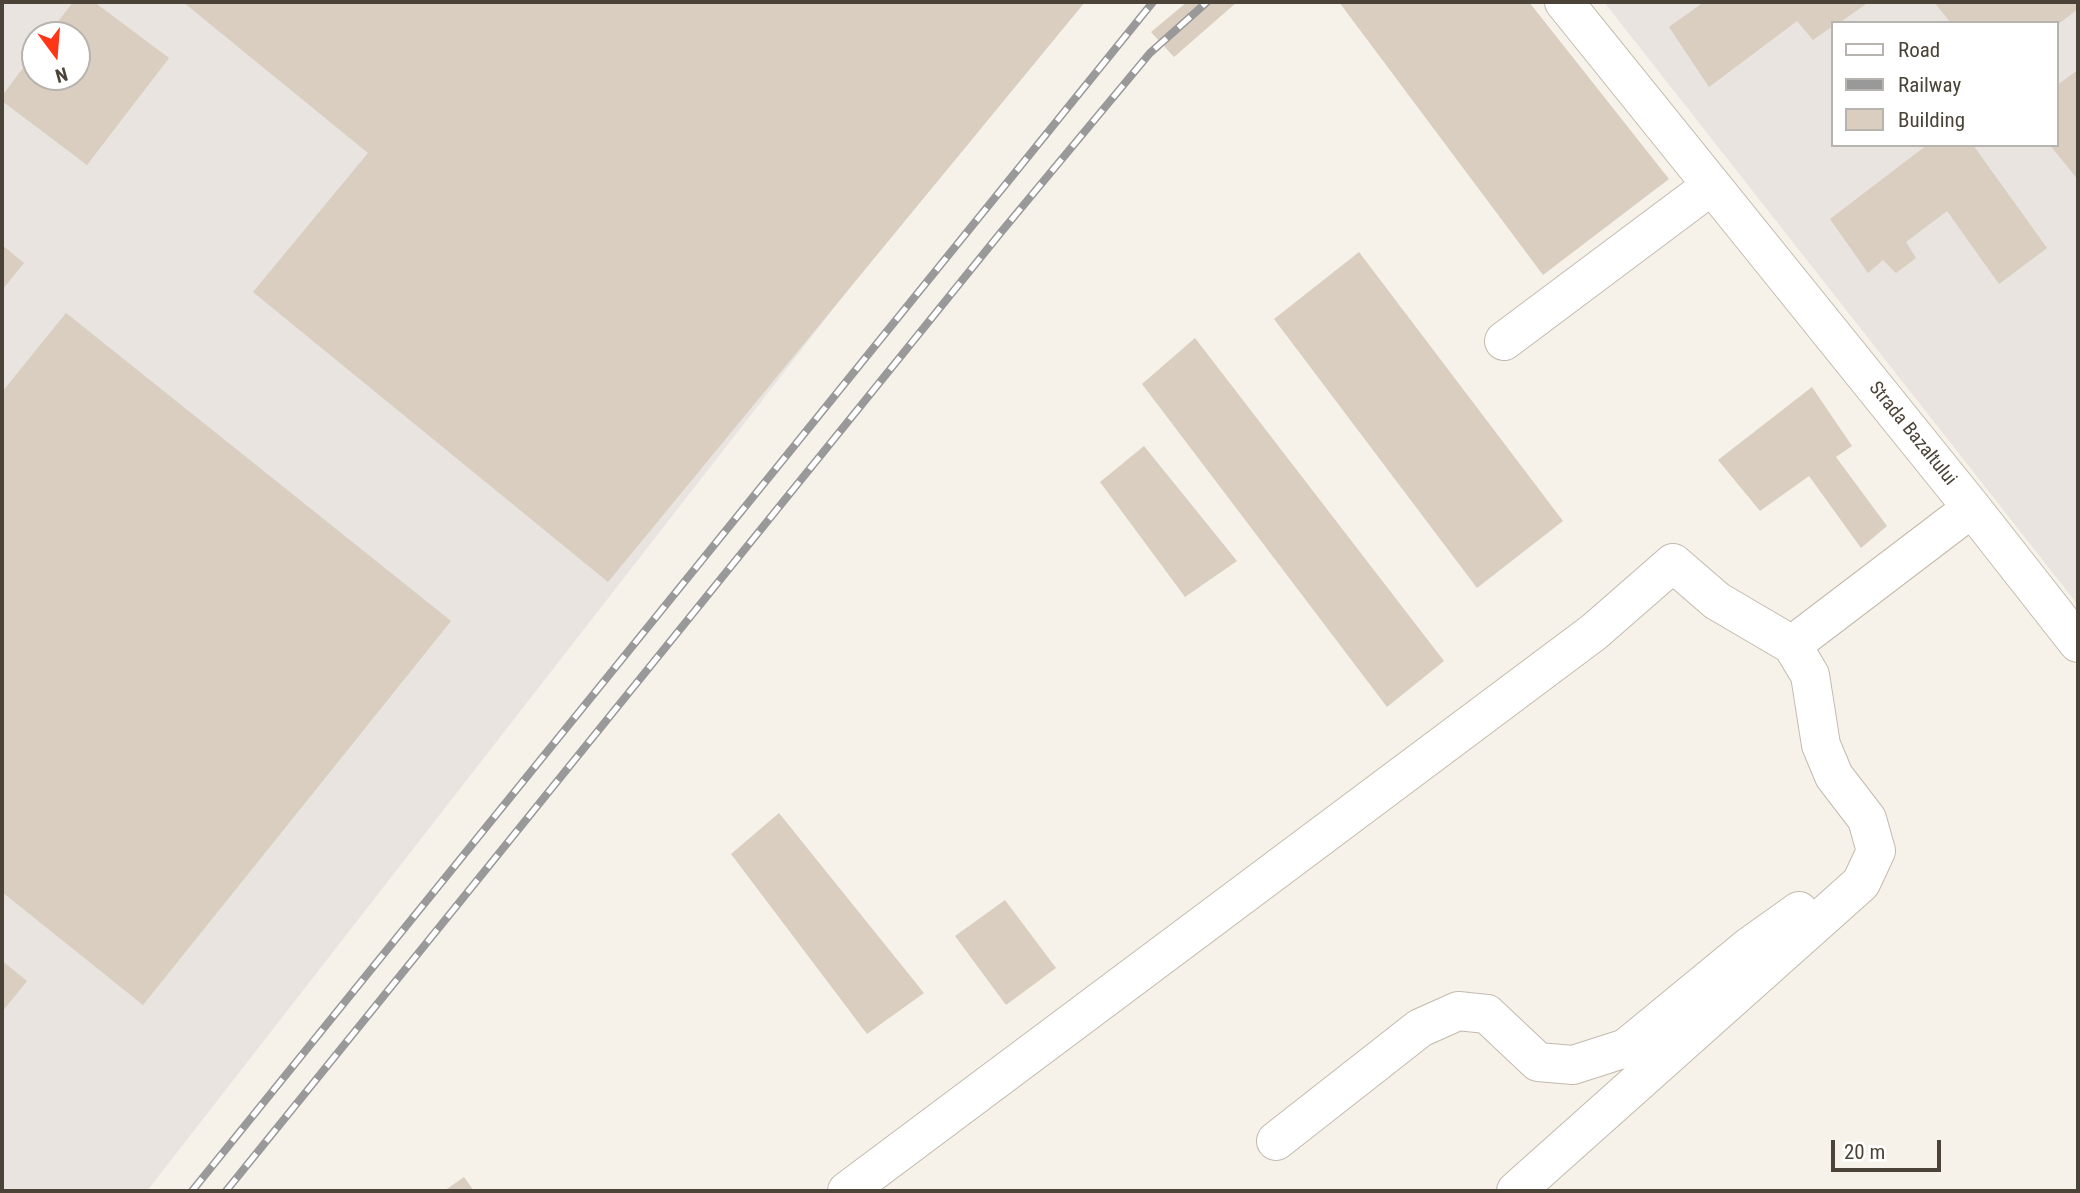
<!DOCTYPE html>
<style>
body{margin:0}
#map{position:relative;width:2080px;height:1193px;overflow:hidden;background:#f6f2ea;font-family:"Roboto Condensed",sans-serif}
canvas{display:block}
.frame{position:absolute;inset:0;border:4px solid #4b4337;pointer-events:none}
.legend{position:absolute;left:1831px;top:21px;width:228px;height:126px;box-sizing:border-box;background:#fff;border:2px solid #b7b4af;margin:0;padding:9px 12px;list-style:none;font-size:21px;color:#4b4337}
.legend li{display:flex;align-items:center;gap:14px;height:35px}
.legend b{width:35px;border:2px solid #b7b4af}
.north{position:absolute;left:21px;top:21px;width:70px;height:70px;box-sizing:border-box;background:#fff;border:2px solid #b7b4af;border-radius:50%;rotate:164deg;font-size:19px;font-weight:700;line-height:28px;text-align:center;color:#4b4337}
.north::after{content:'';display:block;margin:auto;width:24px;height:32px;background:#ff3518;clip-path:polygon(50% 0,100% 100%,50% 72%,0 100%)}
.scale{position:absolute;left:1831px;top:1140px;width:110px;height:32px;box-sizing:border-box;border:4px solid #4b4337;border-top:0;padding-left:9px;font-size:21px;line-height:24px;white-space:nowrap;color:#4b4337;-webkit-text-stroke:5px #fff;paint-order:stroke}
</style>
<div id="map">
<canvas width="2080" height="1193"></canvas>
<div class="frame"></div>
<ul class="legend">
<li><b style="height:9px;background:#fff"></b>Road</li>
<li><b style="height:9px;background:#999"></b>Railway</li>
<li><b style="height:19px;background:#d9cebf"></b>Building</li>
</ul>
<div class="north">N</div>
<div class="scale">20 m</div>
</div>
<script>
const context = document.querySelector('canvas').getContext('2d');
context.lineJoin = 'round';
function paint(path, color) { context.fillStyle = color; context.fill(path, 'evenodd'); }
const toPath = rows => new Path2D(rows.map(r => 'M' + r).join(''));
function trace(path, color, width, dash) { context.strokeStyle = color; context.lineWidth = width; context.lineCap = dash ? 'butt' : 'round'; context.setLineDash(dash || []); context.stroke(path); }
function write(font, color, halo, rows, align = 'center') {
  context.font = font + ' "Roboto Condensed",sans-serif'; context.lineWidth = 5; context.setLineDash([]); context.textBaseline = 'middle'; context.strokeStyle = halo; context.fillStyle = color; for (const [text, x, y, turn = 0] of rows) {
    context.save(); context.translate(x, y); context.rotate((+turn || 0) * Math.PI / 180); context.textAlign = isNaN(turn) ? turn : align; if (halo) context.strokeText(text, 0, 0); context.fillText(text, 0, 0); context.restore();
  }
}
paint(toPath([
 [2,2,1072,2,147,1191,2,1191],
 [35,35,77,35,77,77,35,77],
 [1604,2,2078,2,2078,605],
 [1833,23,2057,23,2057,145,1833,145]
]), '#e9e4df');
paint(toPath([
 [73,2,94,2,169,58,87,165,2,101,2,96,35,52,35,77,77,77,77,35,48,35],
 [183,2,1085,2,608,582,253,292,368,153],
 [1187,2,1237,2,1174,57,1151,32],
 [1339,2,1529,2,1669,179,1543,275],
 [1704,2,1869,2,1839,23,1833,23,1833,26,1813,40,1797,21,1709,87,1669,27],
 [1934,2,2078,2,2078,9,2057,25,2057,23,1951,23],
 [2078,70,2078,180,2050,145,2057,145,2057,85],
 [1927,145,1973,145,2047,248,1999,284,1947,211,1906,242,1916,258,1896,273,1883,260,1868,273,1830,219],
 [2,245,24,263,2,290],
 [1359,252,1563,521,1477,588,1274,319],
 [66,313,451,621,143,1005,2,892,2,392],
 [1195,338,1444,661,1387,707,1142,384],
 [1812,387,1852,446,1836,457,1887,526,1861,548,1809,476,1760,511,1718,460],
 [1144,446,1237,561,1185,597,1100,482],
 [779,813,924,993,867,1034,731,854],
 [1005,900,1056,968,1006,1005,955,936],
 [2,961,27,981,2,1012],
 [464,1177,474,1191,444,1191]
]), '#d9cebf');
const minor = toPath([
 [1564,2,1972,508,2078,643],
 [1504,341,1711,186],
 [1792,645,1972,508],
 [1276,1141,1420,1028,1458,1011,1487,1014,1538,1062,1573,1065,1626,1048,1750,946,1799,911],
 [847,1191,1594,632,1673,563,1717,601,1792,645,1810,675,1821,745,1834,776,1867,819,1876,851,1861,883,1516,1191]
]);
trace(minor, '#c3baac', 40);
trace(minor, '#fff', 38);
const rail = toPath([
 [192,1191,1153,2],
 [226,1191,1002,231,1150,53,1207,2]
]);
trace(rail, '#999', 8);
trace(rail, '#fff', 5, [16]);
write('19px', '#4b4337', '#fff', [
 ["Strada Bazaltului",1912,434,51]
]);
</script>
